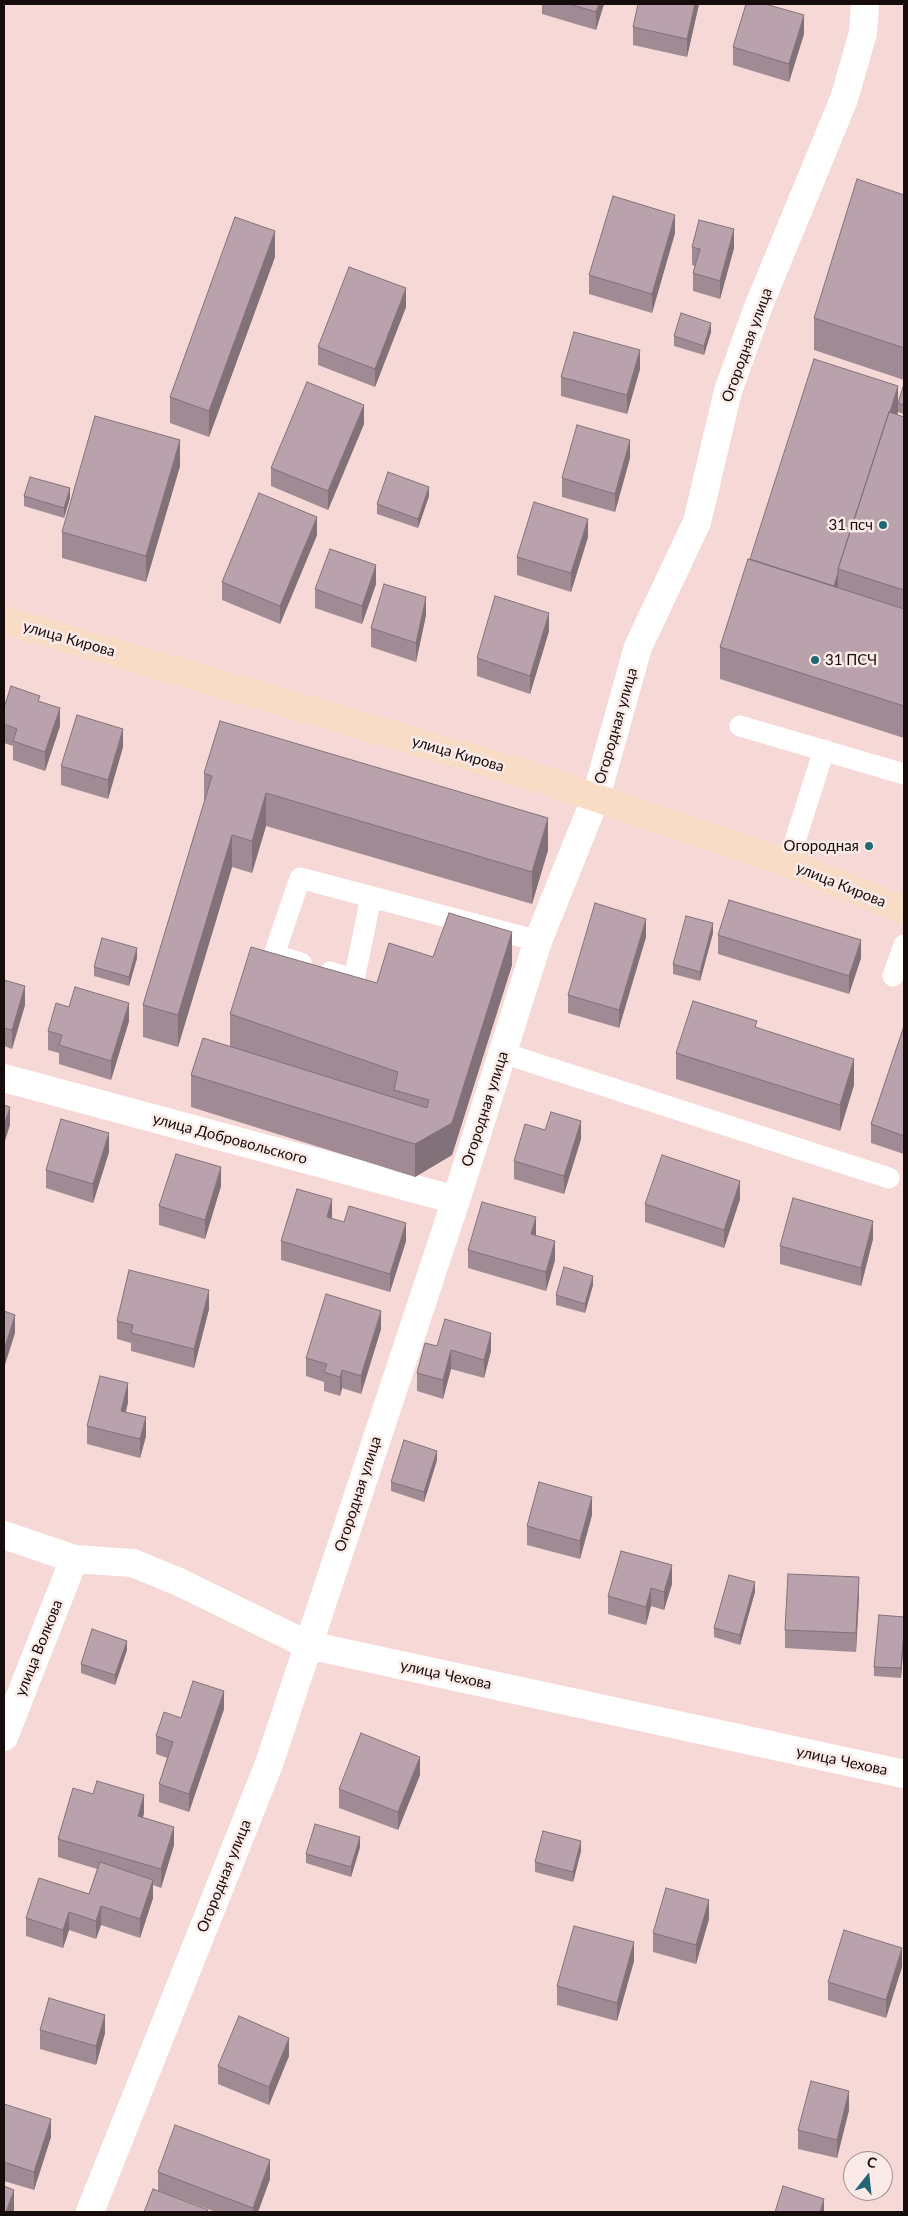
<!DOCTYPE html>
<meta charset="utf-8">
<style>
body{margin:0}
#map{position:relative;width:908px;height:2216px;overflow:hidden;background:#f6d9d7;font-family:Lato,sans-serif}
canvas{display:block}
.frame{position:absolute;inset:0;border:5px solid #150c0b;pointer-events:none}
.north{position:absolute;left:843px;top:2151px;width:50px;height:50px;box-sizing:border-box;background:#fbeae8;border:1px solid #9f9190;border-radius:50%;rotate:16deg;font-size:14px;font-weight:700;line-height:20px;text-align:center;color:#150c0b}
.north::after{content:'';display:block;margin:auto;width:18px;height:22px;background:#216776;clip-path:polygon(50% 0,100% 100%,50% 72%,0 100%)}
</style>
<div id="map">
<canvas width="908" height="2216"></canvas>
<div class="frame"></div>
<div class="north">С</div>
</div>
<script>
const context = document.querySelector('canvas').getContext('2d');
context.lineJoin = 'round';
const toPath = rows => new Path2D(rows.map(r => 'M' + r).join(''));
function trace(path, color, width, dash) { context.strokeStyle = color; context.lineWidth = width; context.lineCap = dash ? 'butt' : 'round'; context.setLineDash(dash || []); context.stroke(path); }
function paint(path, color) { context.fillStyle = color; context.fill(path, 'evenodd'); }
function write(font, color, halo, rows, align = 'center') {
  context.font = font + ' Lato,sans-serif'; context.lineWidth = 5; context.setLineDash([]); context.textBaseline = 'middle'; context.strokeStyle = halo; context.fillStyle = color; for (const [text, x, y, turn = 0] of rows) {
    context.save(); context.translate(x, y); context.rotate((+turn || 0) * Math.PI / 180); context.textAlign = isNaN(turn) ? turn : align; if (halo) context.strokeText(text, 0, 0); context.fillText(text, 0, 0); context.restore();
  }
}
trace(toPath([
 [740,726,904,774],
 [788,863,824,750],
 [301,963,274,955,300,878,538,941],
 [330,972,354,980,371,897],
 [893,976,904,945],
 [503,1053,889,1178]
]), '#fff', 21);
trace(toPath([
 [4,1078,456,1200],
 [4,1535,74,1559,133,1563,179,1582,308,1645,904,1774],
 [4,1737,74,1559],
 [90,2212,269,1764,456,1200,538,941,596,797,638,647,697,522,728,391,757,310,844,99,863,33,865,4]
]), '#fff', 28);
trace(toPath([
 [4,620,526,774,788,863,904,910]
]), '#f9dcc6', 28);
paint(toPath([
 [542,4,604,4,596,30,542,14],
 [638,4,699,4,687,57,633,45,633,27],
 [804,34,789,82,733,65,733,47],
 [904,195,904,380,814,350,814,318],
 [675,233,652,313,589,294,589,275],
 [692,247,734,248,720,299,693,291,693,273,695,266,692,265],
 [275,257,209,437,170,423,170,397],
 [406,307,375,387,318,365,318,347],
 [711,332,704,355,674,346,674,336],
 [640,369,627,414,561,396,561,377],
 [904,387,904,414,898,412,897,415,904,417,904,738,720,679,720,647,750,559,898,403],
 [364,424,328,510,271,486,271,468],
 [630,458,615,512,562,497,562,478],
 [180,466,146,582,62,558,62,532],
 [24,496,70,498,64,518,24,506],
 [429,496,418,528,377,514,377,504],
 [317,535,280,624,222,600,222,582],
 [588,537,571,592,517,575,517,557],
 [376,584,362,624,315,608,315,589],
 [426,615,416,662,371,647,371,628],
 [549,631,530,694,477,676,477,658],
 [40,701,60,726,45,771,13,760,13,746,4,743,4,708],
 [123,747,108,799,61,785,61,766],
 [204,773,548,850,532,904,266,826,252,873,232,867,178,1047,143,1037,143,1005,204,803],
 [713,933,700,981,673,974,673,964],
 [718,935,861,958,849,994,718,954],
 [646,937,619,1028,568,1013,568,995],
 [433,957,512,965,452,1155,415,1177,191,1107,191,1075,230,1046,230,1014,377,983],
 [137,958,129,986,94,976,94,967],
 [4,980,25,1005,12,1049,4,1046],
 [69,1007,129,1021,111,1080,59,1064,59,1053,48,1050,48,1031],
 [904,1026,904,1154,871,1143,871,1124],
 [757,1028,854,1085,840,1131,676,1079,676,1053],
 [545,1130,581,1139,564,1194,514,1179,514,1161],
 [109,1152,93,1203,46,1188,46,1170],
 [221,1186,205,1239,159,1225,159,1206],
 [740,1199,724,1248,645,1222,645,1204],
 [332,1217,331,1219,406,1241,390,1292,281,1260,281,1241],
 [536,1236,555,1260,546,1291,468,1268,468,1250],
 [873,1239,861,1286,780,1264,780,1246],
 [593,1285,585,1313,556,1305,556,1295],
 [209,1309,194,1368,131,1351,131,1343,117,1339,117,1321],
 [381,1329,361,1394,342,1388,340,1396,324,1391,324,1382,306,1376,306,1358],
 [437,1346,491,1351,484,1378,451,1369,443,1399,417,1391,417,1373],
 [128,1402,126,1412,146,1436,140,1458,87,1444,87,1426],
 [437,1460,424,1502,391,1491,391,1482],
 [592,1515,580,1559,527,1545,527,1526],
 [672,1584,664,1610,651,1606,646,1625,608,1614,608,1596],
 [755,1592,740,1645,714,1637,714,1628],
 [859,1596,856,1652,785,1648,785,1630],
 [904,1617,901,1678,874,1676,874,1667],
 [127,1650,115,1685,81,1673,81,1664],
 [224,1709,189,1812,159,1802,159,1784,167,1758,156,1754,156,1736,181,1718],
 [420,1775,398,1830,339,1808,339,1789],
 [144,1813,143,1817,174,1845,161,1888,153,1885,153,1898,140,1938,101,1925,96,1939,69,1930,63,1948,26,1936,26,1918,89,1894,97,1869,58,1857,58,1839],
 [360,1847,351,1877,306,1863,306,1854],
 [581,1851,573,1882,535,1872,535,1862],
 [709,1919,696,1964,653,1952,653,1933],
 [634,1961,617,2021,557,2005,557,1986],
 [902,1967,886,2018,828,2000,828,1982],
 [40,2030,105,2033,96,2065,40,2049],
 [289,2056,269,2105,218,2084,218,2066],
 [4,2104,51,2137,34,2190,4,2181],
 [849,2110,837,2158,798,2149,798,2130],
 [158,2172,270,2179,258,2212,216,2212,158,2191]
]), '#a08b95');
paint(toPath([
 [599,4,604,4,596,30,596,12],
 [695,4,699,4,687,57,687,39],
 [804,15,804,34,789,82,789,64],
 [675,215,675,233,652,313,652,294],
 [734,229,734,248,720,299,720,281],
 [275,231,275,257,209,437,209,411],
 [406,288,406,307,375,387,375,369],
 [711,323,711,332,704,355,704,346],
 [640,350,640,369,627,414,627,395],
 [898,386,898,412,847,572,839,569],
 [364,405,364,424,328,510,328,491],
 [180,440,180,466,146,582,146,556],
 [630,440,630,458,615,512,615,494],
 [429,487,429,496,418,528,418,519],
 [70,488,70,498,64,518,64,508],
 [317,517,317,535,280,624,280,606],
 [588,519,588,537,571,592,571,573],
 [376,565,376,584,362,624,362,606],
 [838,573,838,599,832,592],
 [426,597,426,615,416,662,416,643],
 [549,613,549,631,530,694,530,676],
 [60,708,60,726,45,771,45,752],
 [123,729,123,747,108,799,108,780],
 [266,793,266,826,252,873,252,841],
 [548,818,548,850,532,904,532,872],
 [232,835,232,867,178,1047,178,1015],
 [646,919,646,937,619,1028,619,1010],
 [713,923,713,933,700,981,700,972],
 [512,932,512,965,452,1155,415,1177,415,1144],
 [861,940,861,958,849,994,849,976],
 [137,948,137,958,129,986,129,977],
 [25,986,25,1005,12,1049,12,1030],
 [129,1003,129,1021,111,1080,111,1061],
 [854,1059,854,1085,840,1131,840,1105],
 [10,1107,10,1125,4,1144,4,1126],
 [581,1121,581,1139,564,1194,564,1176],
 [109,1133,109,1152,93,1203,93,1184],
 [221,1167,221,1186,205,1239,205,1220],
 [740,1181,740,1199,724,1248,724,1230],
 [332,1199,332,1217,327,1236,327,1217],
 [536,1217,536,1236,531,1234],
 [873,1221,873,1239,861,1286,861,1268],
 [406,1223,406,1241,390,1292,390,1274],
 [555,1241,555,1260,546,1291,546,1272],
 [593,1276,593,1285,585,1313,585,1304],
 [209,1290,209,1309,194,1368,194,1349],
 [381,1311,381,1329,361,1394,361,1376],
 [15,1315,15,1333,4,1368,4,1350],
 [491,1333,491,1351,484,1378,484,1360],
 [451,1350,451,1369,443,1399,443,1380],
 [342,1370,342,1388,340,1396,340,1377],
 [128,1383,128,1402,121,1429,121,1411],
 [146,1417,146,1436,140,1458,140,1439],
 [437,1451,437,1460,424,1502,424,1492],
 [592,1497,592,1515,580,1559,580,1541],
 [672,1565,672,1584,664,1610,664,1592],
 [859,1577,859,1596,856,1652,856,1633],
 [755,1582,755,1592,740,1645,740,1635],
 [651,1588,651,1606,646,1625,646,1607],
 [904,1630,904,1640,901,1678,901,1668],
 [127,1641,127,1650,115,1685,115,1675],
 [224,1691,224,1709,189,1812,189,1794],
 [420,1757,420,1775,398,1830,398,1812],
 [144,1795,144,1813,138,1834,138,1816],
 [174,1827,174,1845,161,1888,161,1869],
 [360,1837,360,1847,351,1877,351,1867],
 [581,1841,581,1851,573,1882,573,1872],
 [153,1880,153,1898,140,1938,140,1919],
 [709,1900,709,1919,696,1964,696,1945],
 [101,1906,101,1925,96,1939,96,1921],
 [69,1912,69,1930,63,1948,63,1930],
 [634,1942,634,1961,617,2021,617,2003],
 [902,1948,902,1967,886,2018,886,2000],
 [105,2015,105,2033,96,2065,96,2046],
 [289,2038,289,2056,269,2105,269,2087],
 [849,2091,849,2110,837,2158,837,2140],
 [51,2119,51,2137,34,2190,34,2172],
 [270,2160,270,2179,258,2212,253,2212,253,2208],
 [14,2190,14,2212,6,2212],
 [824,2199,824,2212,820,2212]
]), '#827179');
const building = toPath([
 [569,4,599,4,596,12,569,4],
 [638,4,695,4,687,39,633,27,638,4],
 [746,4,765,4,804,15,789,64,733,47,746,4],
 [857,179,904,195,904,348,814,318,857,179],
 [613,196,675,215,652,294,589,275,613,196],
 [235,217,275,231,209,411,170,397,235,217],
 [699,220,734,229,720,281,693,273,700,249,692,247,699,220],
 [349,267,406,288,375,369,318,347,349,267],
 [681,313,711,323,704,346,674,336,681,313],
 [574,332,640,350,627,395,561,377,574,332],
 [814,359,898,386,890,412,889,412,838,569,838,573,834,586,750,559,814,359],
 [307,382,364,405,328,491,271,468,307,382],
 [903,387,904,387,904,405,898,403,903,387],
 [889,412,904,417,904,590,838,569,889,412],
 [95,416,180,440,146,556,62,532,95,416],
 [577,425,630,440,615,494,562,478,577,425],
 [388,472,429,487,418,519,377,504,388,472],
 [30,477,70,488,64,508,24,496,30,477],
 [259,493,317,517,280,606,222,582,259,493],
 [534,502,588,519,571,573,517,557,534,502],
 [330,549,376,565,362,606,315,589,330,549],
 [748,559,904,609,904,706,720,647,748,559],
 [384,584,426,597,416,643,371,628,384,584],
 [495,596,549,613,530,676,477,658,495,596],
 [11,686,40,696,38,701,60,708,45,752,13,741,17,729,4,724,4,708,11,686],
 [77,715,123,729,108,780,61,766,77,715],
 [220,721,548,818,532,872,266,793,252,841,232,835,178,1015,143,1005,212,776,204,773,220,721],
 [729,900,861,940,849,976,718,935,729,900],
 [595,903,646,919,619,1010,568,995,595,903],
 [449,913,512,932,452,1123,415,1144,191,1075,203,1038,427,1108,429,1100,394,1090,398,1072,230,1014,251,947,377,983,389,943,433,957,449,913],
 [686,916,713,923,700,972,673,964,686,916],
 [102,938,137,948,129,977,94,967,102,938],
 [4,980,25,986,12,1030,4,1028,4,980],
 [75,987,129,1003,111,1061,59,1045,62,1035,48,1031,56,1003,69,1007,75,987],
 [693,1001,757,1021,755,1027,854,1059,840,1105,676,1053,693,1001],
 [904,1026,904,1136,871,1124,904,1026],
 [4,1105,10,1107,4,1126,4,1105],
 [551,1112,581,1121,564,1176,514,1161,525,1124,545,1130,551,1112],
 [61,1119,109,1133,93,1184,46,1170,61,1119],
 [176,1154,221,1167,205,1220,159,1206,176,1154],
 [662,1155,740,1181,724,1230,645,1204,662,1155],
 [297,1189,332,1199,327,1217,344,1222,349,1206,406,1223,390,1274,281,1241,297,1189],
 [793,1198,873,1221,861,1268,780,1246,793,1198],
 [482,1202,536,1217,531,1234,555,1241,546,1272,468,1250,482,1202],
 [564,1267,593,1276,585,1304,556,1295,564,1267],
 [129,1270,209,1290,194,1349,131,1333,133,1325,117,1321,129,1270],
 [326,1294,381,1311,361,1376,342,1370,340,1377,324,1372,327,1364,306,1358,326,1294],
 [4,1311,15,1315,4,1350,4,1311],
 [445,1319,491,1333,484,1360,451,1350,443,1380,417,1373,425,1343,437,1346,445,1319],
 [100,1376,128,1383,121,1411,146,1417,140,1439,87,1426,100,1376],
 [404,1440,437,1451,424,1492,391,1482,404,1440],
 [539,1482,592,1497,580,1541,527,1526,539,1482],
 [621,1551,672,1565,664,1592,651,1588,646,1607,608,1596,621,1551],
 [788,1574,859,1577,856,1633,785,1630,788,1574],
 [729,1575,755,1582,740,1635,714,1628,729,1575],
 [879,1615,904,1617,904,1630,901,1668,874,1667,879,1615],
 [92,1629,127,1641,115,1675,81,1664,92,1629],
 [193,1681,224,1691,189,1794,159,1784,173,1742,156,1736,164,1712,181,1718,193,1681],
 [361,1733,420,1757,398,1812,339,1789,361,1733],
 [97,1781,144,1795,138,1816,174,1827,161,1869,58,1839,73,1788,93,1794,97,1781],
 [315,1824,360,1837,351,1867,306,1854,315,1824],
 [543,1831,581,1841,573,1872,535,1862,543,1831],
 [100,1862,153,1880,140,1919,101,1906,96,1921,69,1912,63,1930,26,1918,39,1878,89,1894,100,1862],
 [666,1888,709,1900,696,1945,653,1933,666,1888],
 [574,1926,634,1942,617,2003,557,1986,574,1926],
 [844,1930,902,1948,886,2000,828,1982,844,1930],
 [49,1998,105,2015,96,2046,40,2030,49,1998],
 [239,2016,289,2038,269,2087,218,2066,239,2016],
 [811,2081,849,2091,837,2140,798,2130,811,2081],
 [4,2104,51,2119,34,2172,4,2162,4,2104],
 [175,2125,270,2160,253,2208,158,2172,175,2125],
 [4,2186,14,2190,6,2212,4,2212,4,2186],
 [783,2186,824,2199,820,2212,775,2212,783,2186],
 [153,2189,208,2210,207,2212,144,2212,153,2189]
]);
paint(building, '#baa2ad');
trace(building, '#827179', 1);
for (const [x, y, r, color] of [
 [883,525,5,"#216776"],
 [815,660,5,"#216776"],
 [869,846,5,"#216776"]
]) { const dot = new Path2D(); dot.arc(x, y, r, 0, 2 * Math.PI); context.fillStyle = color; context.fill(dot); trace(dot, '#fbeae8', 2); }
write('15px', '#150c0b', '#fbeae8', [
 ["Огородная улица",747,345,-70],
 ["улица Кирова",69,639,16],
 ["Огородная улица",616,726,-74],
 ["улица Кирова",458,754,16],
 ["улица Кирова",841,885,22],
 ["Огородная улица",485,1109,-72],
 ["улица Добровольского",230,1139,15],
 ["Огородная улица",358,1494,-72],
 ["улица Волкова",39,1648,-68],
 ["улица Чехова",446,1675,12],
 ["улица Чехова",842,1761,12],
 ["Огородная улица",224,1876,-68]
]);
write('15px', '#150c0b', '#fbeae8', [
 ["31 псч",873,525],
 ["31 ПСЧ",825,660,"left"],
 ["Огородная",859,846]
], 'right');
</script>
